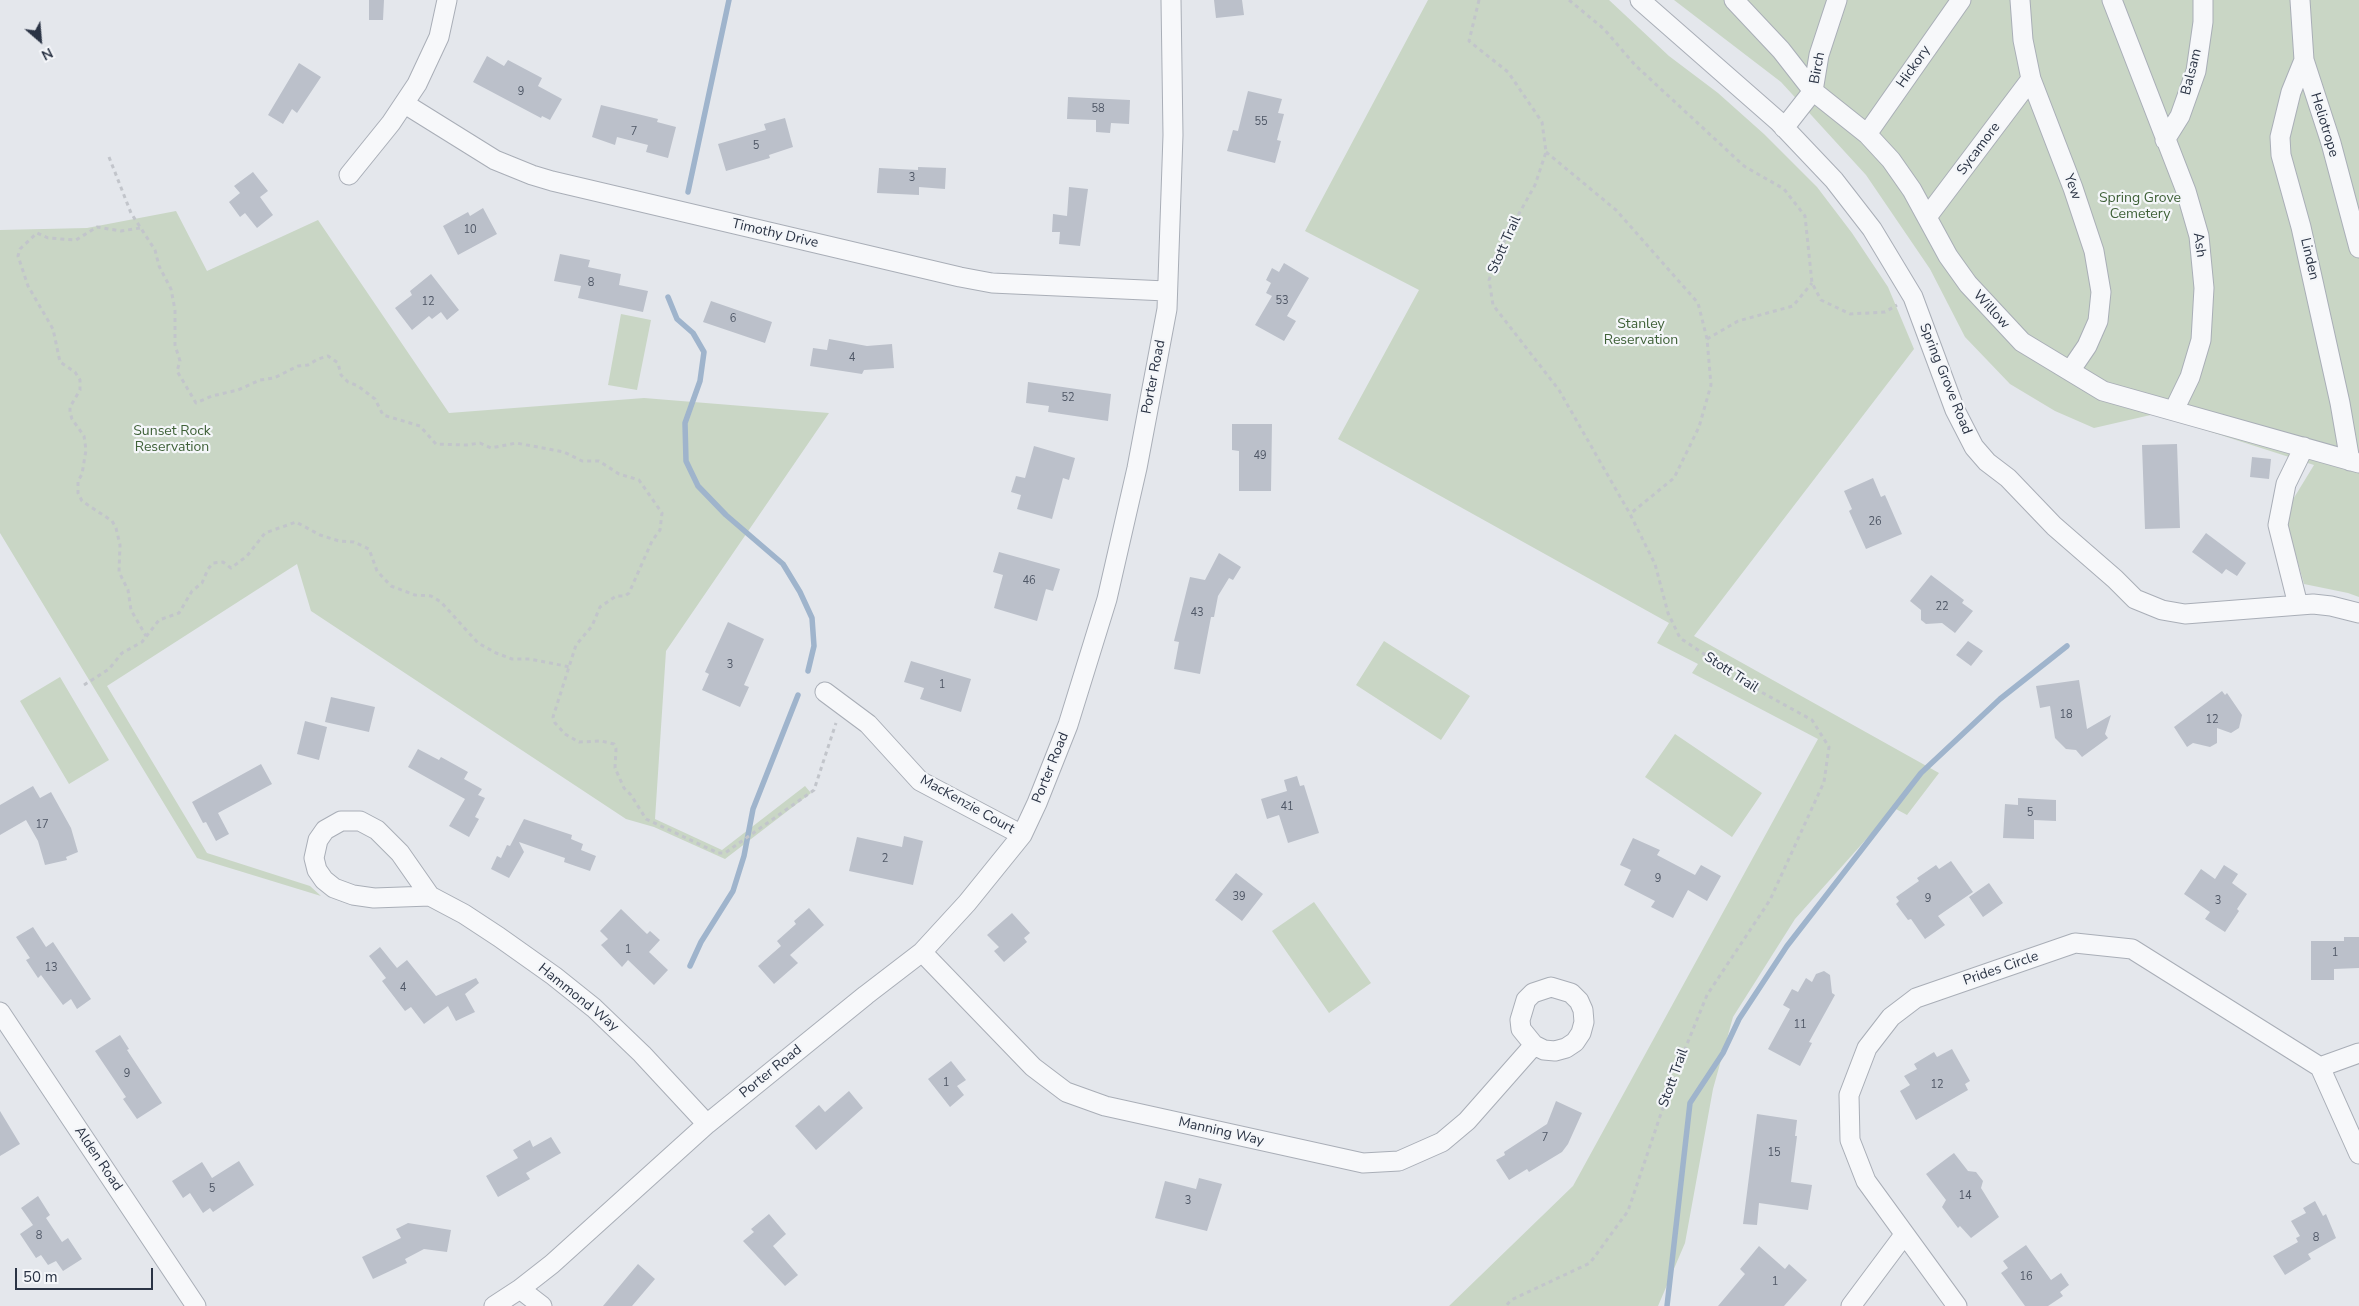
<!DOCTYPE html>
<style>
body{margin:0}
#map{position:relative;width:2359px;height:1306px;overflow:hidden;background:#e4e7ec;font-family:"Nunito Sans",sans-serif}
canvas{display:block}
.north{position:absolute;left:15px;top:15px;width:50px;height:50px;-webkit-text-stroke:4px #f4f6f9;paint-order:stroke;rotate:153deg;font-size:14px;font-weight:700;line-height:20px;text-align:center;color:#2b3445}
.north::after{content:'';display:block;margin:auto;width:18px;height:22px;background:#2b3445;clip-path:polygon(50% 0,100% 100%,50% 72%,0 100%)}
.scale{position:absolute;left:15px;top:1268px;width:138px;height:22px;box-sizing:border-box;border:2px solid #2b3445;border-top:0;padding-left:6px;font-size:15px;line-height:18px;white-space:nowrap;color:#2b3445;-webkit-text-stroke:4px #f4f6f9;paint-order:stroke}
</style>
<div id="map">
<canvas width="2359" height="1306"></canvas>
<div class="north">N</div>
<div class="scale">50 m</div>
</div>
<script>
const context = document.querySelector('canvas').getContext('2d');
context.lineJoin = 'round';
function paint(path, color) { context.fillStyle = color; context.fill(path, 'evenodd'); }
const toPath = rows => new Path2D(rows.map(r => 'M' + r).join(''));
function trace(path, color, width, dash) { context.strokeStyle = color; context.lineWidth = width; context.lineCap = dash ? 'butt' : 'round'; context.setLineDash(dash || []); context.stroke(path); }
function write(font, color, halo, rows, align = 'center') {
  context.font = font + ' "Nunito Sans",sans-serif'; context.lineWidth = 4.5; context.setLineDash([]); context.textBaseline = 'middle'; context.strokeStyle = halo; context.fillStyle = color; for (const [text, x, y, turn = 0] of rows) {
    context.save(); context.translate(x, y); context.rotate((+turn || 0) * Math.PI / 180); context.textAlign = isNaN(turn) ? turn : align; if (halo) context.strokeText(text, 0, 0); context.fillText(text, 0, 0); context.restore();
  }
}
paint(toPath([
 [1428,0,1609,0,1669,56,1718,93,1764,134,1817,187,1852,233,1888,287,1914,349,1694,636,1939,773,1907,815,1894,808,1795,919,1733,1017,1713,1089,1685,1243,1658,1306,1449,1306,1573,1186,1818,739,1692,673,1698,664,1657,643,1669,623,1338,439,1419,290,1305,231],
 [1674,0,2359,0,2359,597,2348,593,2304,584,2286,520,2292,501,2314,465,2155,414,2094,428,2055,411,2010,384,1965,337,1930,269,1866,175,1781,82],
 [176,211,207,271,318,220,449,413,644,398,829,413,666,651,655,819,722,850,805,786,811,793,725,859,654,827,626,819,311,611,297,564,107,686,207,853,310,886,321,896,197,858,0,533,0,230,87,228],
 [621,314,651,320,637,390,608,385],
 [1384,641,1470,696,1441,740,1356,685],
 [60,677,109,760,69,784,20,701],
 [1675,734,1762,793,1732,837,1645,777],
 [1314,902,1371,983,1329,1013,1272,931]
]), '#c9d6c5');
trace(toPath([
 [688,192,729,0],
 [668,297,677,319,693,333,704,352,700,381,685,423,686,461,698,486,726,515,783,564,800,592,812,618,814,646,808,671],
 [690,966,701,942,733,891,744,856,753,809,798,695],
 [1667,1306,1690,1103,1723,1053,1739,1019,1787,946,1921,773,2000,699,2067,646]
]), '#9fb4cc', 5.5);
paint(toPath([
 [369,0,384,0,383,20,369,20],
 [1214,0,1242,0,1244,15,1216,18],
 [487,56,504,66,508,60,542,78,538,86,562,99,550,120,542,116,541,118,473,82],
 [299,63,321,77,297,113,292,109,283,124,268,115],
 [1248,91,1282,99,1278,113,1284,114,1277,140,1281,141,1275,163,1227,151,1233,130,1238,131],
 [1068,97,1130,100,1129,124,1111,123,1110,133,1096,132,1096,120,1067,119],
 [601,105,658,119,657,122,676,127,668,158,646,152,648,145,617,137,615,145,592,137],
 [785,118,793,147,769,155,770,158,726,171,718,144,766,130,764,124],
 [918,167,946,168,945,189,919,187,919,195,877,193,879,168,918,170],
 [253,172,268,191,260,197,273,215,257,228,245,213,240,217,229,202,240,193,234,186],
 [1069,187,1088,189,1080,246,1059,244,1060,232,1052,232,1053,214,1067,216],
 [483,208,497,234,458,255,443,226,468,212,470,216],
 [560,254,590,260,588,267,621,274,619,285,648,291,643,312,578,298,581,286,554,281],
 [1284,263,1309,278,1287,316,1296,321,1284,341,1255,325,1272,296,1266,293,1271,283,1266,280,1272,268,1279,272],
 [431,274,459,310,447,320,441,312,432,319,429,316,412,330,395,308,412,295,410,291],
 [711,301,772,322,765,343,703,322],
 [829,339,867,346,892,344,894,368,864,370,862,374,810,366,813,348,827,350],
 [1028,382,1111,394,1108,421,1048,412,1049,406,1026,403],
 [1232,424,1272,424,1271,491,1239,491,1239,451,1232,450],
 [2177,444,2180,528,2145,529,2142,445],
 [1034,446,1075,458,1069,480,1063,478,1052,519,1017,509,1021,495,1011,492,1016,476,1025,478],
 [2252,457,2271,459,2269,479,2250,477],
 [1873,478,1881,497,1885,495,1902,534,1866,549,1849,511,1852,509,1844,491],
 [2206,533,2246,563,2237,576,2226,569,2222,574,2192,552],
 [999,552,1060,569,1053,591,1046,589,1037,621,994,608,1003,575,993,572],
 [1219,553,1241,567,1233,580,1229,578,1218,596,1214,617,1211,617,1200,674,1174,669,1179,642,1174,641,1190,577,1205,580],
 [1931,575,1964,600,1962,603,1973,611,1955,633,1942,623,1926,624,1921,620,1921,610,1910,601],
 [728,622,764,639,744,685,749,687,740,707,702,690,709,674,705,672],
 [1968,641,1983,651,1971,666,1956,655],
 [911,661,971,679,961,712,920,699,924,688,904,682],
 [2079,680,2087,729,2111,715,2105,734,2108,738,2082,757,2076,750,2066,749,2055,738,2050,706,2040,708,2036,686],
 [2222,691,2225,695,2227,693,2242,715,2239,728,2231,733,2217,728,2217,743,2210,747,2193,743,2187,747,2174,727],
 [331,697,375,707,369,732,325,722],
 [305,721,327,727,319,760,297,754],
 [418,749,439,760,441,757,468,772,464,779,482,789,478,795,485,798,475,817,479,819,469,837,449,826,465,799,408,767],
 [261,764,272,784,218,813,229,834,216,841,206,822,203,823,192,802],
 [1297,776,1300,786,1304,785,1319,833,1288,843,1279,815,1267,819,1261,799,1287,791,1284,780],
 [33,786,40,798,51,792,71,828,78,852,66,857,67,860,45,865,38,841,26,820,0,835,0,805],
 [2018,798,2056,800,2056,821,2034,820,2034,839,2003,838,2005,804,2018,805],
 [524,819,572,835,571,839,583,844,581,850,596,856,590,871,564,862,565,858,519,842,524,852,509,878,491,869,497,856,501,858,507,845,510,846],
 [904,836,923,841,913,885,849,871,857,837,902,847],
 [1633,838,1660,850,1657,855,1695,875,1701,865,1721,876,1707,901,1688,890,1673,918,1651,907,1655,901,1624,885,1631,870,1620,865],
 [1951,861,1973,892,1938,916,1945,925,1925,939,1911,919,1908,920,1896,904,1899,901,1896,897,1919,881,1917,878,1936,865,1939,869],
 [2224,865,2238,874,2232,883,2247,894,2237,909,2239,911,2225,932,2205,919,2210,912,2184,894,2201,869,2215,879],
 [1236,873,1263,894,1242,921,1215,900],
 [1989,883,2003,903,1983,917,1969,897],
 [809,908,824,925,790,955,798,963,774,984,758,966,781,946,777,941,796,924,794,921],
 [621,909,647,934,650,931,660,940,649,952,668,970,654,985,628,960,622,967,601,945,608,939,600,931],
 [1012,913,1030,933,1024,938,1027,942,1004,962,994,951,999,947,987,935],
 [33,927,46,947,53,942,91,999,77,1009,71,999,63,1005,41,975,38,978,26,960,30,958,16,937],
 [2344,937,2359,937,2359,968,2334,969,2334,980,2311,980,2311,941,2344,941],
 [380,947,397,968,407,960,436,996,476,978,479,983,465,994,475,1012,456,1021,448,1006,424,1024,411,1007,405,1011,382,981,386,978,369,956],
 [1824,971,1830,975,1832,993,1835,995,1809,1042,1812,1043,1800,1066,1768,1049,1790,1009,1783,1005,1792,989,1798,992,1806,978,1812,982,1816,974],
 [120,1035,129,1049,127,1050,162,1103,137,1119,123,1099,126,1097,95,1051],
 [1952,1049,1970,1081,1965,1084,1968,1090,1916,1120,1900,1091,1910,1085,1904,1076,1917,1069,1914,1064,1934,1052,1937,1057],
 [951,1061,966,1080,957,1086,964,1095,950,1107,928,1079],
 [849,1091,863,1108,816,1150,795,1126,819,1105,825,1112],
 [1556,1101,1582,1113,1568,1144,1562,1152,1529,1172,1527,1169,1509,1180,1496,1160,1505,1155,1504,1152,1547,1124],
 [0,1111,20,1144,0,1156],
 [1757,1114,1797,1120,1795,1136,1797,1136,1791,1182,1812,1185,1808,1210,1759,1203,1757,1225,1743,1224],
 [551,1137,561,1153,526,1173,530,1179,498,1197,486,1176,518,1158,513,1150,530,1140,533,1147],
 [1954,1153,1968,1171,1976,1172,1983,1181,1981,1188,1999,1217,1971,1238,1960,1226,1958,1228,1942,1207,1946,1200,1926,1174],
 [239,1161,254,1185,213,1212,210,1208,203,1213,190,1193,183,1198,172,1181,202,1162,212,1178],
 [1199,1178,1222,1184,1207,1231,1155,1218,1165,1181,1196,1189],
 [38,1196,50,1215,46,1218,62,1242,68,1238,82,1259,63,1271,56,1261,48,1265,41,1255,36,1258,20,1234,33,1225,21,1208],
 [2315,1201,2323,1216,2326,1214,2336,1238,2308,1254,2311,1259,2285,1275,2273,1256,2298,1242,2296,1238,2300,1236,2291,1221,2306,1213,2303,1208],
 [769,1214,786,1234,773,1246,798,1275,785,1286,743,1241,754,1232,751,1229],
 [408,1223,451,1230,447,1252,424,1249,405,1259,407,1263,373,1279,362,1257,401,1238,396,1229],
 [2026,1245,2051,1280,2061,1273,2069,1285,2060,1292,2063,1296,2048,1306,2025,1306,2001,1273,2008,1268,2003,1261],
 [1759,1246,1785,1269,1789,1264,1807,1280,1784,1306,1718,1306,1745,1274,1740,1269],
 [638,1264,655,1279,632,1306,603,1306]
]), '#bbc0ca');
const minor = toPath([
 [1640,0,1778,121,1834,180,1872,229,1913,297,1955,410,1974,447,1987,462,2008,478,2054,526,2115,579,2135,599,2162,610,2185,614,2313,604,2331,606,2359,613],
 [1734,0,1781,50,1813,91,1867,134,1891,160,1912,190,1948,256,1968,284,2022,342,2103,391,2359,463],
 [2020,0,2023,40,2031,79,2073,188,2094,251,2101,292,2098,321,2087,346,2070,371],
 [2112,0,2186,191,2199,236,2204,288,2201,340,2190,377,2174,410],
 [2300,0,2304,60,2331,143,2359,248],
 [2304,60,2291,92,2280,137,2281,155,2301,227,2340,403,2350,461],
 [405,104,495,160,532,175,552,181,960,277,992,283,1166,291],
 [1784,128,1813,91,1819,55,1837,0],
 [1867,134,1961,0],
 [2165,140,2180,116,2196,71,2203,22,2203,0],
 [349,175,391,123,417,84,439,37,447,0],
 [1927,217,2031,79],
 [2298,605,2278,525,2286,484,2304,447],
 [825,692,868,724,920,781,1022,835],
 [430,896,374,898,353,895,334,888,324,880,317,870,314,858,318,840,325,830,341,821,360,821,377,830,400,853,430,896,464,914,499,937,554,976,594,1008,642,1054,707,1124],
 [922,952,1033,1067,1066,1092,1105,1106,1363,1163,1399,1161,1442,1142,1467,1121,1534,1045,1544,1050,1555,1051,1566,1048,1575,1042,1581,1033,1584,1022,1583,1010,1579,1001,1571,993,1551,987,1533,993,1526,1000,1520,1020,1521,1029,1534,1045],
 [0,1012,196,1306],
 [2320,1067,2359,1053],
 [520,1289,542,1306],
 [494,1306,520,1289,552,1264,707,1124,866,995,922,952,967,903,1022,835,1037,803,1068,725,1107,599,1137,468,1167,309,1173,135,1171,0],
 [1851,1306,1904,1235],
 [1957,1306,1866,1181,1850,1140,1849,1095,1867,1048,1891,1017,1916,998,2075,943,2132,949,2320,1067,2359,1154]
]);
trace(minor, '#a9aeb7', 21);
trace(toPath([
 [1479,0,1469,41,1508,72,1542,122,1546,152,1535,185,1506,237,1489,280,1493,305,1559,390,1630,514,1655,564,1668,613,1680,638,1763,693,1812,720,1829,747,1824,782,1770,900,1707,995,1672,1081,1628,1211,1590,1263,1511,1300,1506,1306],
 [1569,0,1604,29,1635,65,1744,166,1784,189,1805,216,1812,283,1821,300,1850,314,1885,312,1897,305],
 [1546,152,1616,210,1698,303,1707,339,1711,385,1699,427,1674,478,1630,514],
 [109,157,131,213,155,250,159,266,171,289,175,310,175,345,180,361,177,371,196,403,212,396,238,390,260,380,274,378,298,366,308,365,318,359,328,356,338,363,341,375,348,382,358,386,375,399,383,415,420,426,436,444,466,445,480,443,491,448,516,443,564,452,582,461,599,461,619,474,639,480,662,513,660,530,652,541,629,593,625,596,616,596,600,607,592,626,576,645,553,717,555,723,565,734,579,742,601,741,614,744,616,749,615,768,624,788,631,795,646,819,718,853,725,853,814,790,836,723],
 [140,228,121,231,97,227,76,240,48,238,37,233,20,249,18,256,28,286,53,329,60,362,75,372,80,380,80,390,70,407,70,412,72,419,84,436,86,450,82,474,78,481,78,493,82,501,112,521,116,528,120,545,119,572,128,590,131,610,146,636],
 [1707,339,1738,321,1793,306,1812,283],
 [84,685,109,669,122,653,142,642,159,620,179,613,192,591,202,583,208,569,213,563,223,562,231,568,247,556,265,533,296,522,320,535,339,541,354,542,369,549,377,571,391,586,415,595,431,596,441,602,478,643,496,653,512,659,530,659,570,667]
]), '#c2c5cb', 3, [4, 4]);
trace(minor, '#f7f8fa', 19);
write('11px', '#4f5766', null, [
 ["9",521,92],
 ["58",1098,109],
 ["55",1261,122],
 ["7",634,132],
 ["5",756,146],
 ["3",912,178],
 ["10",470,230],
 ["8",591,283],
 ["53",1282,301],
 ["12",428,302],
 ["6",733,319],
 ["4",852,358],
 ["52",1068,398],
 ["49",1260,456],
 ["26",1875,522],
 ["46",1029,581],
 ["22",1942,607],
 ["43",1197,613],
 ["3",730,665],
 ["1",942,685],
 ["18",2066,715],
 ["12",2212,720],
 ["41",1287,807],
 ["5",2030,813],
 ["17",42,825],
 ["2",885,859],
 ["9",1658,879],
 ["39",1239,897],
 ["9",1928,899],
 ["3",2218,901],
 ["1",628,950],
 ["1",2335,953],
 ["13",51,968],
 ["4",403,988],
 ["11",1800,1025],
 ["9",127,1074],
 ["1",946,1083],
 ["12",1937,1085],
 ["7",1545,1138],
 ["15",1774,1153],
 ["5",212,1189],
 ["14",1965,1196],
 ["3",1188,1201],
 ["8",39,1236],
 ["8",2316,1238],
 ["16",2026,1277],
 ["1",1775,1282]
]);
write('14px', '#2b3445', '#f4f6f9', [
 ["Hickory",1914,67,-55],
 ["Birch",1818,68,-79],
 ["Balsam",2192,72,-76],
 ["Heliotrope",2324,125,73],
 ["Sycamore",1979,149,-53],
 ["Yew",2072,187,70],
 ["Timothy Drive",775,234,13],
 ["Stott Trail",1505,245,-66],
 ["Ash",2199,245,81],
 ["Linden",2309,259,77],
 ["Willow",1991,310,47],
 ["Porter Road",1154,377,-79],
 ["Spring Grove Road",1945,379,68],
 ["Stott Trail",1731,673,33],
 ["Porter Road",1051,768,-68],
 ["MacKenzie Court",967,805,29],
 ["Prides Circle",2001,969,-19],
 ["Hammond Way",578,998,39],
 ["Porter Road",771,1072,-39],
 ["Stott Trail",1674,1078,-70],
 ["Manning Way",1221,1132,13],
 ["Alden Road",98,1159,56]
]);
write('14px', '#3f6138', '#f4f6f9', [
 ["Spring Grove",2140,199],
 ["Cemetery",2140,215],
 ["Stanley",1641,325],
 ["Reservation",1641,341],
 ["Sunset Rock",172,432],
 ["Reservation",172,448]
]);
</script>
